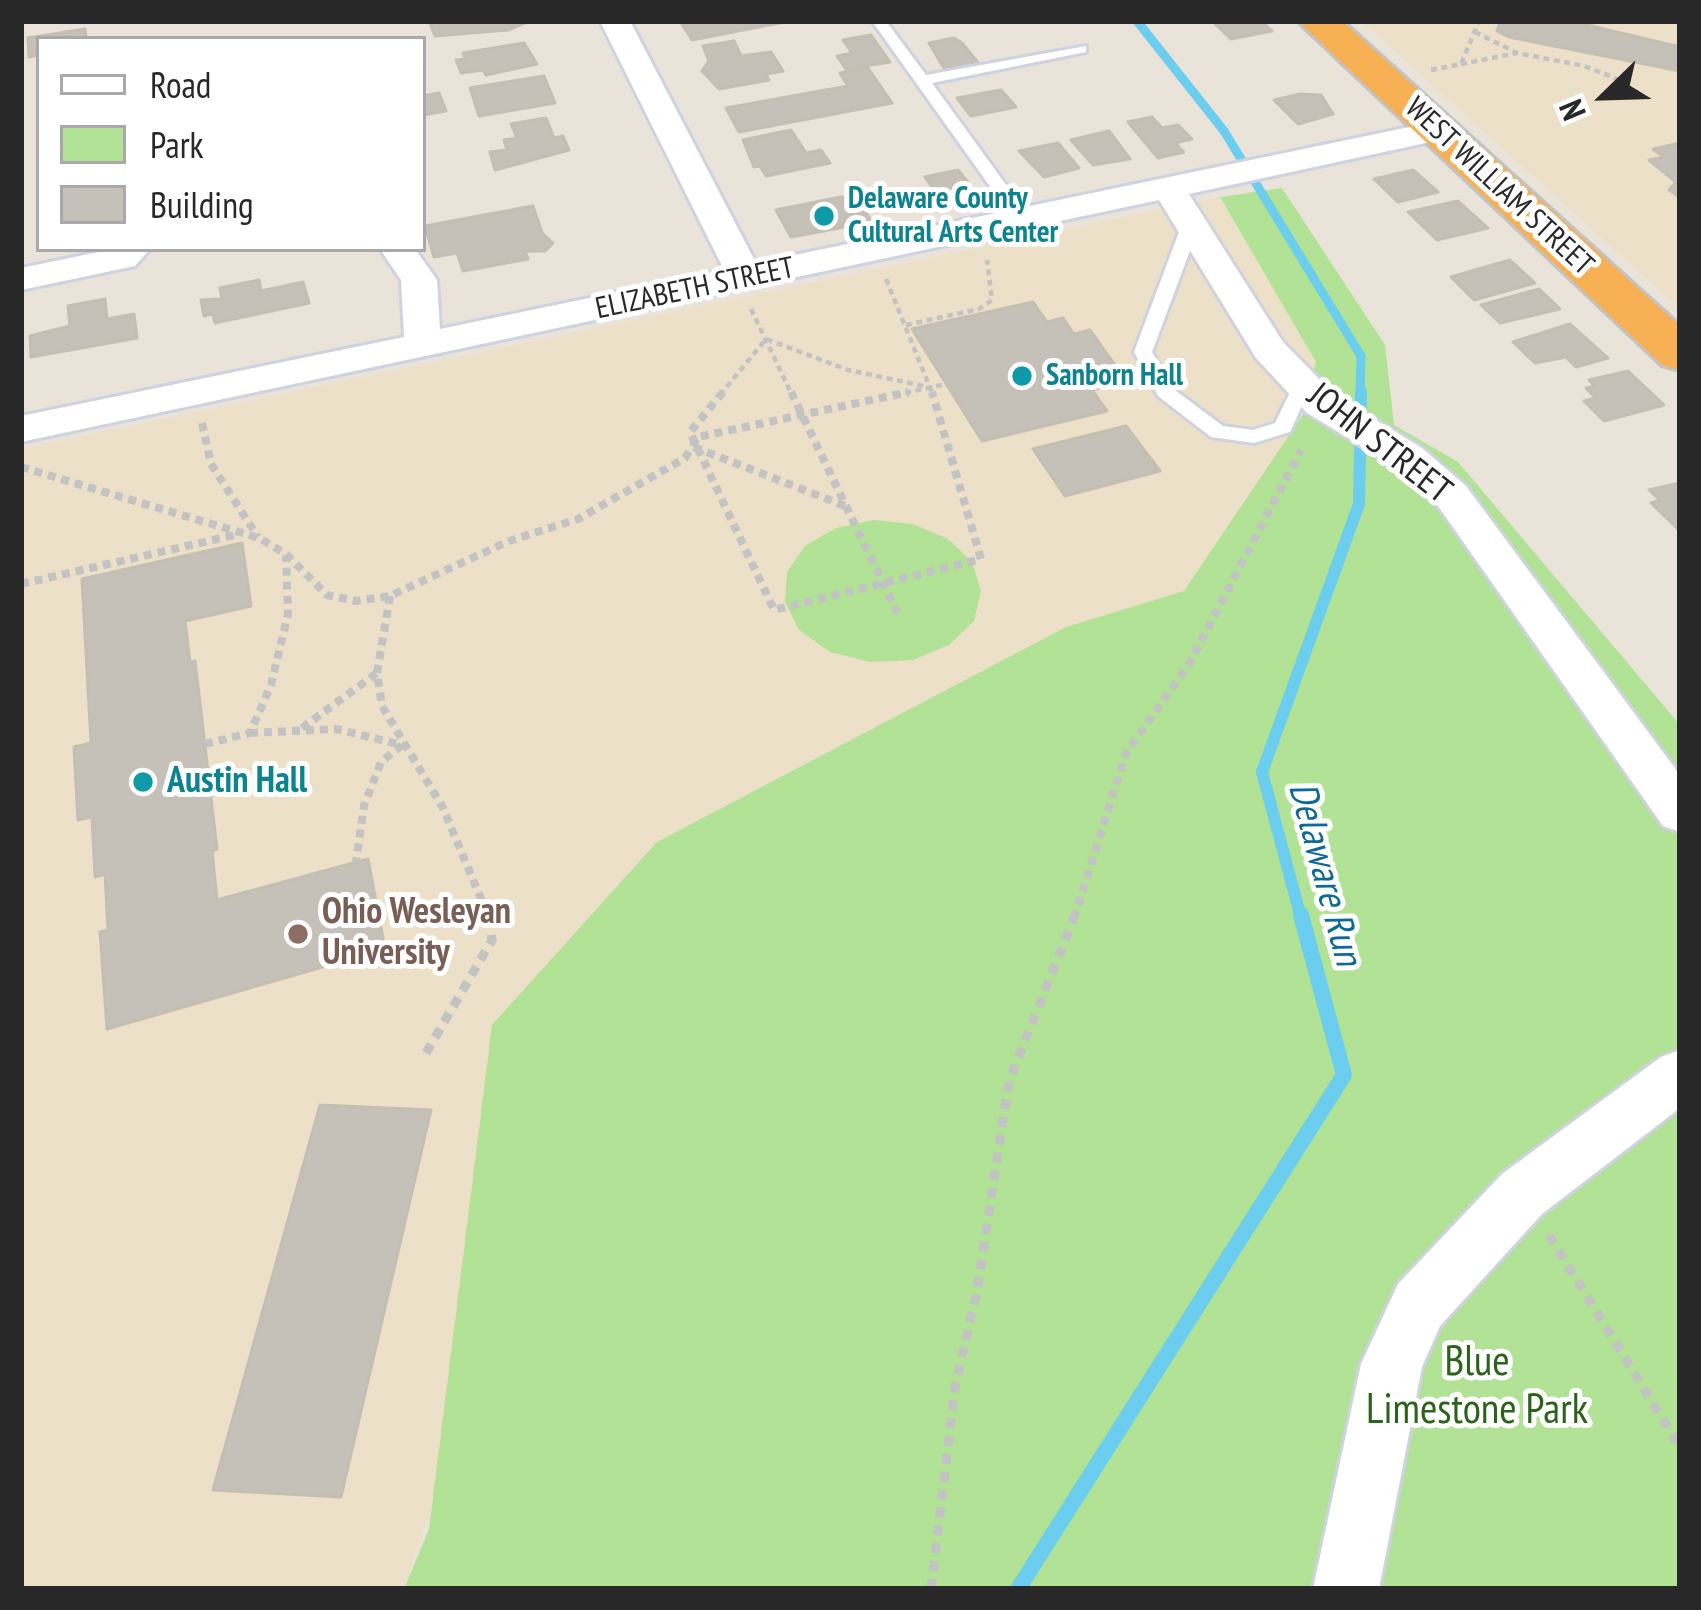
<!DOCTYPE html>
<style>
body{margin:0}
#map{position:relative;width:1701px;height:1610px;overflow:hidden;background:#eae3d9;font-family:"PT Sans Narrow",sans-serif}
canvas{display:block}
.frame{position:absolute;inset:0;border:24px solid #282828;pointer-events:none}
.legend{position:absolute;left:36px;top:36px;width:390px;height:216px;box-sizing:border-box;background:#fff;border:3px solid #a9a9a9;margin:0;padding:15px 21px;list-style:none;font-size:36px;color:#282828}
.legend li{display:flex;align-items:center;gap:24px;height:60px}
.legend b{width:60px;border:3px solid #a9a9a9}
.north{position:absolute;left:1545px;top:36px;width:120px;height:120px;-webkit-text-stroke:9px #fff;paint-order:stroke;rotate:247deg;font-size:33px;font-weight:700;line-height:48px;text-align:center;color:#282828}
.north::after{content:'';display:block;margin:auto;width:42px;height:54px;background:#282828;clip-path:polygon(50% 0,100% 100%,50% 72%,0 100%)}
</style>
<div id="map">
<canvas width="1701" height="1610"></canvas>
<div class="frame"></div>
<ul class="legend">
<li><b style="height:15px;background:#fff"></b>Road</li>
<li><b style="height:33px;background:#b1e295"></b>Park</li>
<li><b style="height:33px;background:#c5c1b8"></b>Building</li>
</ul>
<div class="north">N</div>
</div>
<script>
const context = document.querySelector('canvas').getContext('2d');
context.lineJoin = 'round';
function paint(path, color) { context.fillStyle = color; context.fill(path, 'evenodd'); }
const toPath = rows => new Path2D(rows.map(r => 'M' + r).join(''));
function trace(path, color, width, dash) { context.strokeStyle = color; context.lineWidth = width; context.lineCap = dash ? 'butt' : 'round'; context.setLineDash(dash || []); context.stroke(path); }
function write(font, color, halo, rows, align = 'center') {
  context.font = font + ' "PT Sans Narrow",sans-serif'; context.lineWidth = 10; context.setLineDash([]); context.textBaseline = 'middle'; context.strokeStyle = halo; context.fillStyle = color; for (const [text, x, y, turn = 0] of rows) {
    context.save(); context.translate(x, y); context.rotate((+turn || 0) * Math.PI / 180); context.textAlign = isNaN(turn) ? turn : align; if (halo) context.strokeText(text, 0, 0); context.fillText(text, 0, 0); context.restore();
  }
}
paint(toPath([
 [1361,21,1680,21,1680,309],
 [1220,197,1316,363,1304,413,1184,591,1066,627,657,842,404,1589,21,1589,21,449]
]), '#ede0c8');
paint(toPath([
 [1282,188,1385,345,1394,425,1458,462,1680,725,1680,1589,404,1589,429,1529,492,1025,657,842,1066,627,1184,591,1304,413,1316,362,1220,197],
 [874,520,913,524,948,539,972,562,981,591,974,621,949,645,913,660,870,662,830,652,799,630,785,602,787,572,805,546,836,528]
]), '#b1e295');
trace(toPath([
 [1137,21,1224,131,1361,356,1360,395]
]), '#6bceee', 9);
trace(toPath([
 [1301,918,1262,772,1359,504,1361,392]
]), '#6bceee', 12);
trace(toPath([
 [1018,1589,1344,1075,1301,915]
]), '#6bceee', 16);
const building = toPath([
 [529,21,508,30,435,36,430,23,529,21],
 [680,21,784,21,784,22,692,40,680,21],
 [1212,21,1261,21,1272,31,1231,39,1212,21],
 [1501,21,1570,21,1680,47,1680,71,1509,37,1497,31,1501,21],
 [85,29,86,39,39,39,39,55,29,57,28,38,85,29],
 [871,35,890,62,846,69,837,56,852,53,843,40,871,35],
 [954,38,962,43,979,64,945,70,929,43,954,38],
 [734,41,741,56,771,52,783,71,766,74,769,80,719,89,702,71,709,61,703,46,734,41],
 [524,43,537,64,486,75,483,70,461,73,456,60,465,59,463,53,524,43],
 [868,68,892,103,739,132,726,108,848,86,840,73,868,68],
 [544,76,555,103,479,116,470,88,544,76],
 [1001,90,1016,107,971,116,957,98,1001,90],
 [439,93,446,111,423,115,423,96,439,93],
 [1300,94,1321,95,1333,114,1298,124,1274,100,1300,94],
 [1152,117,1162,128,1178,125,1192,139,1175,143,1184,152,1158,158,1128,122,1152,117],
 [546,118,554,138,563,136,569,150,495,170,490,152,507,150,504,140,517,138,511,124,546,118],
 [791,130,806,153,821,150,830,163,766,176,760,166,754,167,743,140,791,130],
 [1109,131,1130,159,1093,165,1071,140,1109,131],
 [1058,143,1079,168,1044,177,1019,151,1058,143],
 [1680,143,1680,197,1669,190,1676,182,1649,160,1664,157,1653,149,1680,143],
 [958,170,980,198,946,206,925,177,958,170],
 [1413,170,1438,192,1398,202,1374,179,1413,170],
 [841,197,857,199,872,222,791,237,776,210,841,197],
 [1458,201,1488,228,1437,240,1408,212,1458,201],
 [533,206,542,233,553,243,545,251,525,251,528,259,463,271,457,253,434,257,425,226,533,206],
 [1510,260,1535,283,1474,300,1451,277,1510,260],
 [259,280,261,291,303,282,309,303,215,323,213,314,204,316,201,300,222,299,220,288,259,280],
 [1539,289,1560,309,1500,323,1481,305,1539,289],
 [105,299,107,319,134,314,137,338,31,357,30,336,70,326,68,306,105,299],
 [1033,302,1047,322,1063,318,1074,334,1090,330,1115,365,1098,369,1110,385,1092,390,1107,411,982,441,912,329,1033,302],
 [1570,324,1608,358,1576,367,1566,357,1535,363,1513,342,1570,324],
 [1628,371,1664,405,1604,421,1584,401,1596,398,1586,388,1595,386,1589,380,1628,371],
 [1126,426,1160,471,1065,496,1033,449,1126,426],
 [1680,483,1680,531,1651,503,1660,500,1649,490,1680,483],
 [242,543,251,606,185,621,190,662,195,661,217,849,212,851,217,900,368,859,385,949,107,1029,100,932,108,930,105,874,95,877,92,817,78,820,74,747,91,743,82,579,242,543],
 [320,1105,431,1110,341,1497,213,1490,320,1105]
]);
paint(building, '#c5c1b8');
trace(building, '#c5beb3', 3);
const service = toPath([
 [872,21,886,21,926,75,1086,46,1086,52,1081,53,932,83,1028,215,1028,223,1016,223,872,21],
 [1191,219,1200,224,1152,352,1172,388,1223,426,1253,430,1275,423,1295,382,1309,382,1311,386,1290,432,1254,443,1211,437,1158,396,1134,352,1182,224,1191,219]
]);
const minor = toPath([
 [600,21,630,21,756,263,1438,121,1449,124,1454,131,1449,138,1189,194,1283,342,1335,395,1422,448,1466,486,1680,775,1680,832,1663,826,1438,506,1394,466,1307,413,1256,358,1159,200,21,442,21,416,404,337,401,280,380,249,415,249,437,280,440,329,724,270,600,21],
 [113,249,150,249,135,266,21,290,21,268,113,249],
 [1680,1050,1680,1108,1542,1214,1440,1326,1422,1367,1379,1589,1313,1589,1361,1364,1398,1284,1502,1174,1661,1057,1680,1050]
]);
const trunk = toPath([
 [1298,21,1342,21,1680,326,1680,370,1662,365,1298,21]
]);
trace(service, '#ced2e1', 6);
trace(minor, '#ced2e1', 6);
trace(trunk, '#c3c3c3', 6);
trace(toPath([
 [1475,32,1517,53],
 [1461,64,1517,53,1584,66,1622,81],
 [1431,70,1461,64,1479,21],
 [886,279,933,395],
 [751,309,792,395],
 [906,325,979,309,992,300,987,260],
 [720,395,766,339,848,370,924,386],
 [895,395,946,384]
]), '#c3c3c3', 4.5, [6, 4.5]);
trace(toPath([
 [723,392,690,432,774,610,981,559,932,392],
 [791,392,899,616],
 [202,423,211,464,258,537],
 [694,447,845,506],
 [21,467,259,538,286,554,327,595,356,601,390,596,509,541,578,519,685,458,698,437,909,392],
 [21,584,235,535],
 [390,596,377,673,382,706,443,808,489,918],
 [302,728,377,673],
 [250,733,336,729,402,745,381,762,364,806,356,862],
 [205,744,250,733,271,685,288,614,286,555],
 [1074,918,1126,753,1189,664,1301,450]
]), '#c3c3c3', 8, [8, 6]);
trace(toPath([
 [426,1053,492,940,489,915],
 [1549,1235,1680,1447],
 [931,1589,955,1387,977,1291,1009,1081,1075,915]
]), '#c3c3c3', 9, [10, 8]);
paint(service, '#fff');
paint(minor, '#fff');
paint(trunk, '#f7b054');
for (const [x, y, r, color] of [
 [824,216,12,"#0f9aa8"],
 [1022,376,12,"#0f9aa8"],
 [143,782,12,"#0f9aa8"],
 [298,934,12,"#8d6e63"]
]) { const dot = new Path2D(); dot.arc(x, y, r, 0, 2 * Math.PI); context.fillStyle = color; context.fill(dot); trace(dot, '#fff', 4.5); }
write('30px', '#282828', '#fff', [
 ["WEST WILLIAM STREET",1499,187,43],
 ["ELIZABETH STREET",695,289,-12]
]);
write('bold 30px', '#0d838f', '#fff', [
 ["Delaware County",848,199],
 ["Cultural Arts Center",848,233],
 ["Sanborn Hall",1046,376]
], 'left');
write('36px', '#282828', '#fff', [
 ["JOHN STREET",1379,444,38]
]);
write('bold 36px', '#0d838f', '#fff', [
 ["Austin Hall",167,782]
], 'left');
write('bold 36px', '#785e54', '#fff', [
 ["Ohio Wesleyan",322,913],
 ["University",322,954]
], 'left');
write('italic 39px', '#0d6a96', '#fff', [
 ["Delaware Run",1324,874,75]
]);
write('42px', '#2a6319', '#fff', [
 ["Blue",1477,1363],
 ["Limestone Park",1477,1411]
]);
</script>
